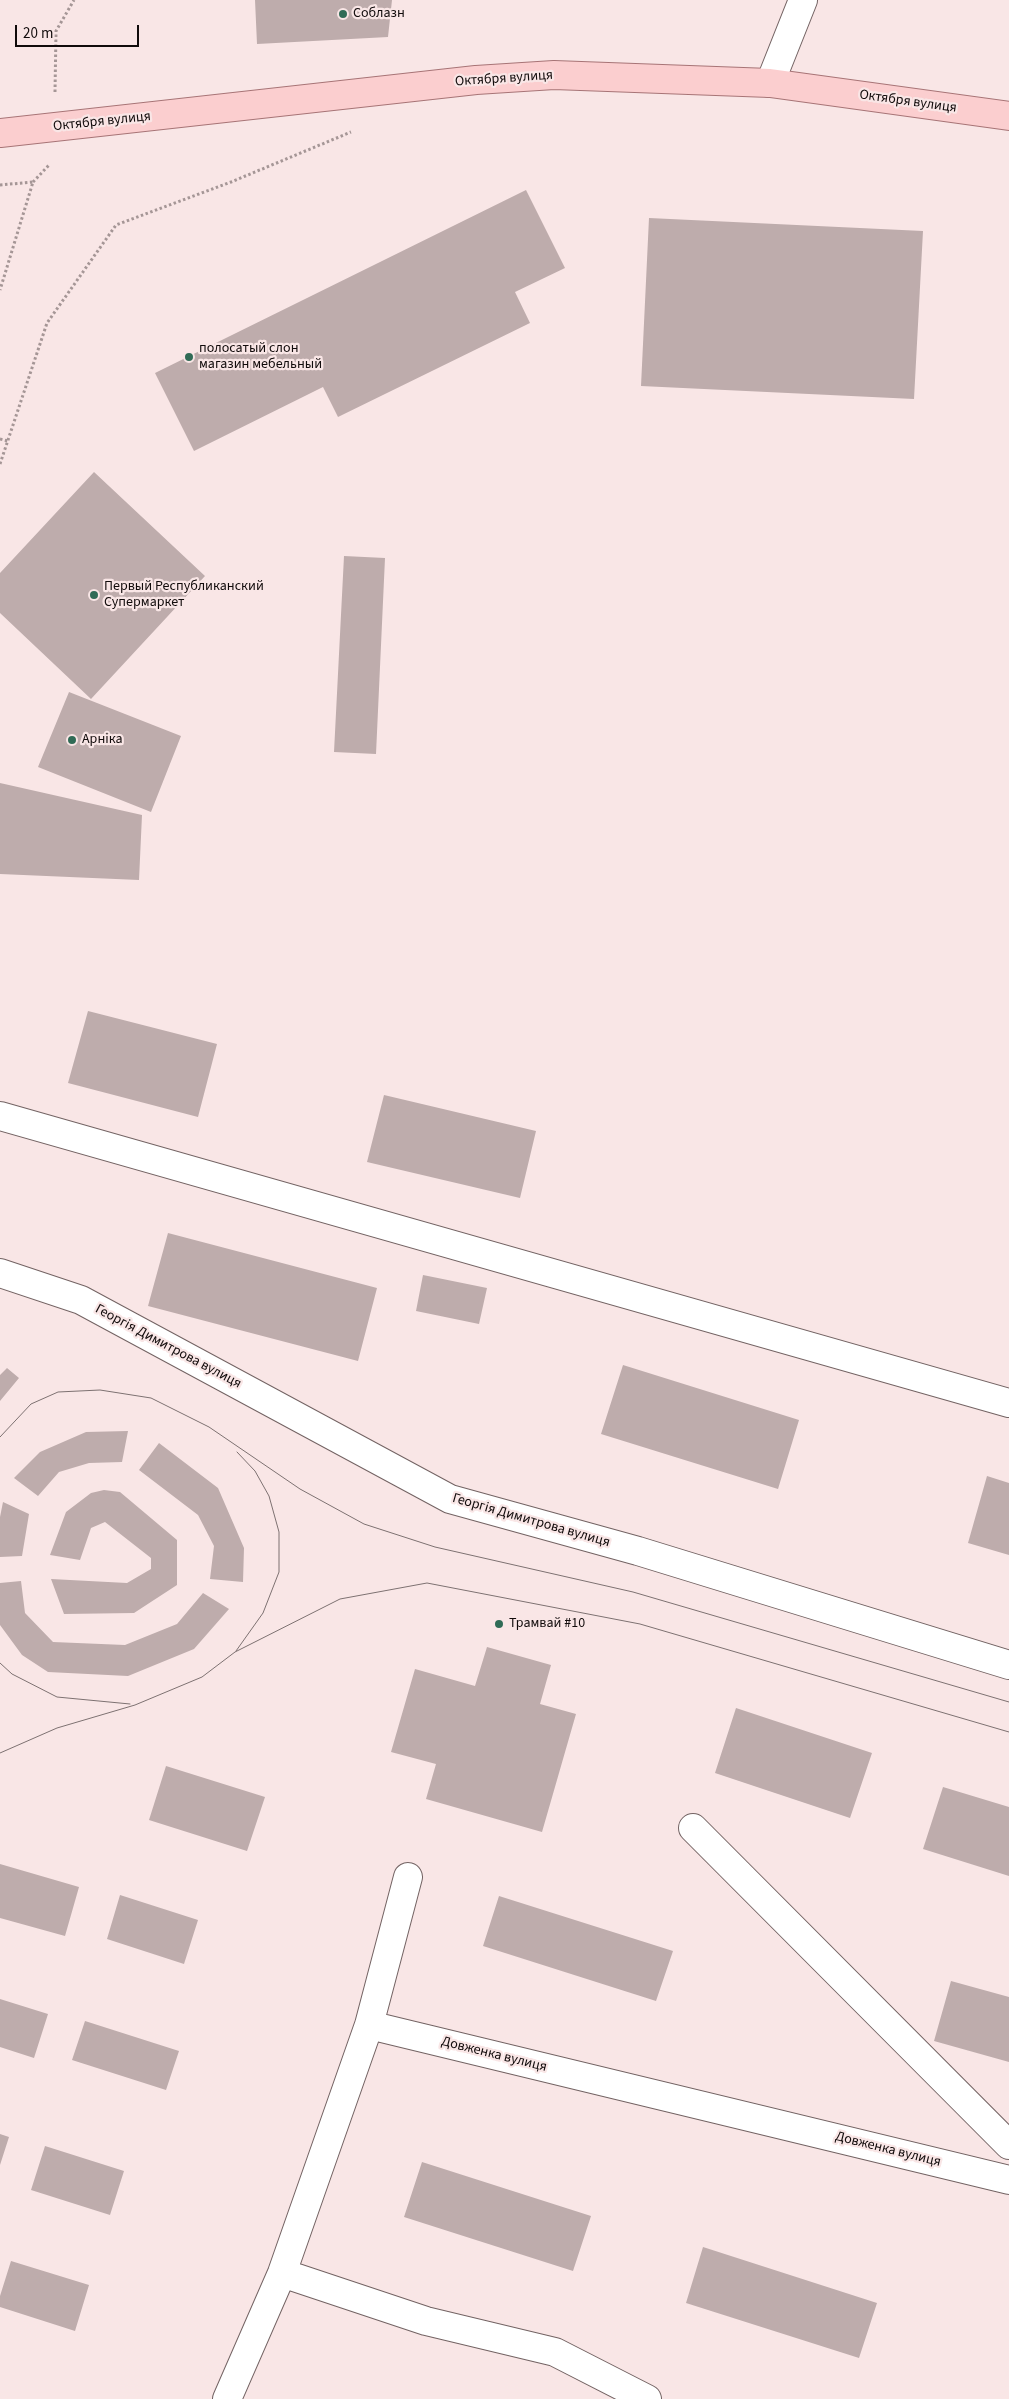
<!DOCTYPE html>
<meta charset="utf-8">
<style>
body{margin:0}
#map{position:relative;width:1009px;height:2399px;overflow:hidden;background:#f9e6e6;font-family:"Source Sans 3",sans-serif}
canvas{display:block}
.scale{position:absolute;left:15px;top:25px;width:124px;height:22px;box-sizing:border-box;border:2px solid #110b0b;border-top:0;padding-left:6px;font-size:15px;line-height:18px;white-space:nowrap;color:#110b0b;-webkit-text-stroke:4px #f9e6e6;paint-order:stroke}
</style>
<div id="map">
<canvas width="1009" height="2399"></canvas>
<div class="scale">20 m</div>
</div>
<script>
const context = document.querySelector('canvas').getContext('2d');
context.lineJoin = 'round';
function paint(path, color) { context.fillStyle = color; context.fill(path, 'evenodd'); }
const toPath = rows => new Path2D(rows.map(r => 'M' + r).join(''));
function trace(path, color, width, dash) { context.strokeStyle = color; context.lineWidth = width; context.lineCap = dash ? 'butt' : 'round'; context.setLineDash(dash || []); context.stroke(path); }
function write(font, color, halo, rows, align = 'center') {
  context.font = font + ' "Source Sans 3",sans-serif'; context.lineWidth = 4.5; context.setLineDash([]); context.textBaseline = 'middle'; context.strokeStyle = halo; context.fillStyle = color; for (const [text, x, y, turn = 0] of rows) {
    context.save(); context.translate(x, y); context.rotate((+turn || 0) * Math.PI / 180); context.textAlign = isNaN(turn) ? turn : align; if (halo) context.strokeText(text, 0, 0); context.fillText(text, 0, 0); context.restore();
  }
}
paint(toPath([
 [255,0,392,0,388,37,257,44],
 [526,190,565,268,515,292,530,323,338,417,323,387,194,451,155,373],
 [649,218,923,231,914,399,641,386],
 [94,472,205,576,91,699,0,613,0,573],
 [344,556,385,558,376,754,334,752],
 [69,692,181,736,151,812,38,767],
 [0,783,142,815,139,880,0,874],
 [88,1011,217,1044,198,1117,68,1083],
 [384,1095,536,1131,520,1198,367,1162],
 [168,1233,377,1288,358,1361,148,1306],
 [423,1275,487,1288,479,1324,416,1311],
 [623,1365,799,1420,778,1489,601,1434],
 [7,1368,19,1378,0,1401,0,1375],
 [128,1431,122,1462,89,1463,59,1472,38,1496,14,1478,40,1452,86,1432],
 [159,1443,218,1488,244,1548,243,1582,210,1579,214,1546,198,1515,139,1470],
 [987,1476,1009,1483,1009,1555,968,1543],
 [104,1490,120,1492,177,1540,177,1585,134,1613,64,1614,51,1579,127,1583,151,1569,151,1558,105,1522,91,1528,80,1560,50,1555,66,1512,91,1493],
 [3,1502,29,1514,22,1556,0,1557,0,1517],
 [21,1581,25,1613,53,1642,125,1645,177,1624,203,1593,229,1609,194,1649,128,1676,48,1672,22,1655,0,1625,0,1583],
 [487,1647,551,1665,540,1704,576,1714,542,1832,426,1799,436,1764,391,1752,415,1669,475,1686],
 [736,1708,872,1753,850,1818,715,1773],
 [166,1766,265,1797,247,1851,149,1820],
 [943,1787,1009,1807,1009,1876,923,1849],
 [0,1864,79,1887,65,1936,0,1918],
 [120,1895,198,1920,184,1964,107,1939],
 [499,1896,673,1951,656,2001,483,1946],
 [951,1981,1009,1997,1009,2062,934,2041],
 [0,1999,48,2014,34,2058,0,2047],
 [85,2021,179,2051,166,2090,72,2060],
 [0,2134,9,2137,0,2165],
 [45,2146,124,2171,110,2215,31,2190],
 [422,2162,591,2216,573,2271,404,2217],
 [703,2247,877,2303,859,2358,686,2303],
 [11,2261,89,2285,75,2331,0,2307,0,2296]
]), '#beacac');
const minor = toPath([
 [770,83,803,0],
 [0,1116,1009,1403],
 [0,1273,81,1300,450,1499,638,1551,1009,1665],
 [693,1828,1009,2145],
 [369,2025,1009,2180],
 [282,2273,426,2321,555,2352,647,2399],
 [227,2399,282,2273,369,2025,408,1877]
]);
const major = toPath([
 [0,133,476,80,554,75,770,83,1009,116]
]);
trace(minor, '#736363', 30);
trace(major, '#a77476', 30);
trace(toPath([
 [55,92,56,31,74,0],
 [33,182,50,164],
 [0,185,33,182,0,290],
 [0,439,8,441],
 [0,464,47,323,116,225,231,182,351,132]
]), '#a59696', 3, [2.5, 2.5]);
trace(minor, '#fff', 28);
trace(major, '#fbcecf', 28);
trace(toPath([
 [0,1437,31,1404,58,1392,100,1390,151,1398,209,1427,300,1489,364,1524,435,1547,633,1592,1009,1702],
 [236,1651,263,1613,279,1572,279,1532,269,1496,255,1471,237,1452],
 [0,1663,12,1674,57,1697,130,1704],
 [0,1753,57,1728,135,1705,202,1677,235,1652,340,1599,427,1583,640,1624,1009,1732]
]), '#7d7171', 1);
for (const [x, y, r, color] of [
 [343,14,5,"#306b56"],
 [189,357,5,"#306b56"],
 [94,595,5,"#306b56"],
 [72,740,5,"#306b56"],
 [499,1624,5,"#306b56"]
]) { const dot = new Path2D(); dot.arc(x, y, r, 0, 2 * Math.PI); context.fillStyle = color; context.fill(dot); trace(dot, '#f9e6e6', 2); }
write('14px', '#110b0b', '#f9e6e6', [
 ["Соблазн",353,14],
 ["полосатый слон",199,349],
 ["магазин мебельный",199,365],
 ["Первый Республиканский",104,587],
 ["Супермаркет",104,603],
 ["Арніка",82,740],
 ["Трамвай #10",509,1624]
], 'left');
write('14px', '#110b0b', '#f9e6e6', [
 ["Октября вулиця",504,79,-4],
 ["Октября вулиця",908,102,8],
 ["Октября вулиця",102,122,-6],
 ["Георгія Димитрова вулиця",168,1347,28],
 ["Георгія Димитрова вулиця",531,1521,16],
 ["Довженка вулиця",494,2055,14],
 ["Довженка вулиця",888,2150,14]
]);
</script>
